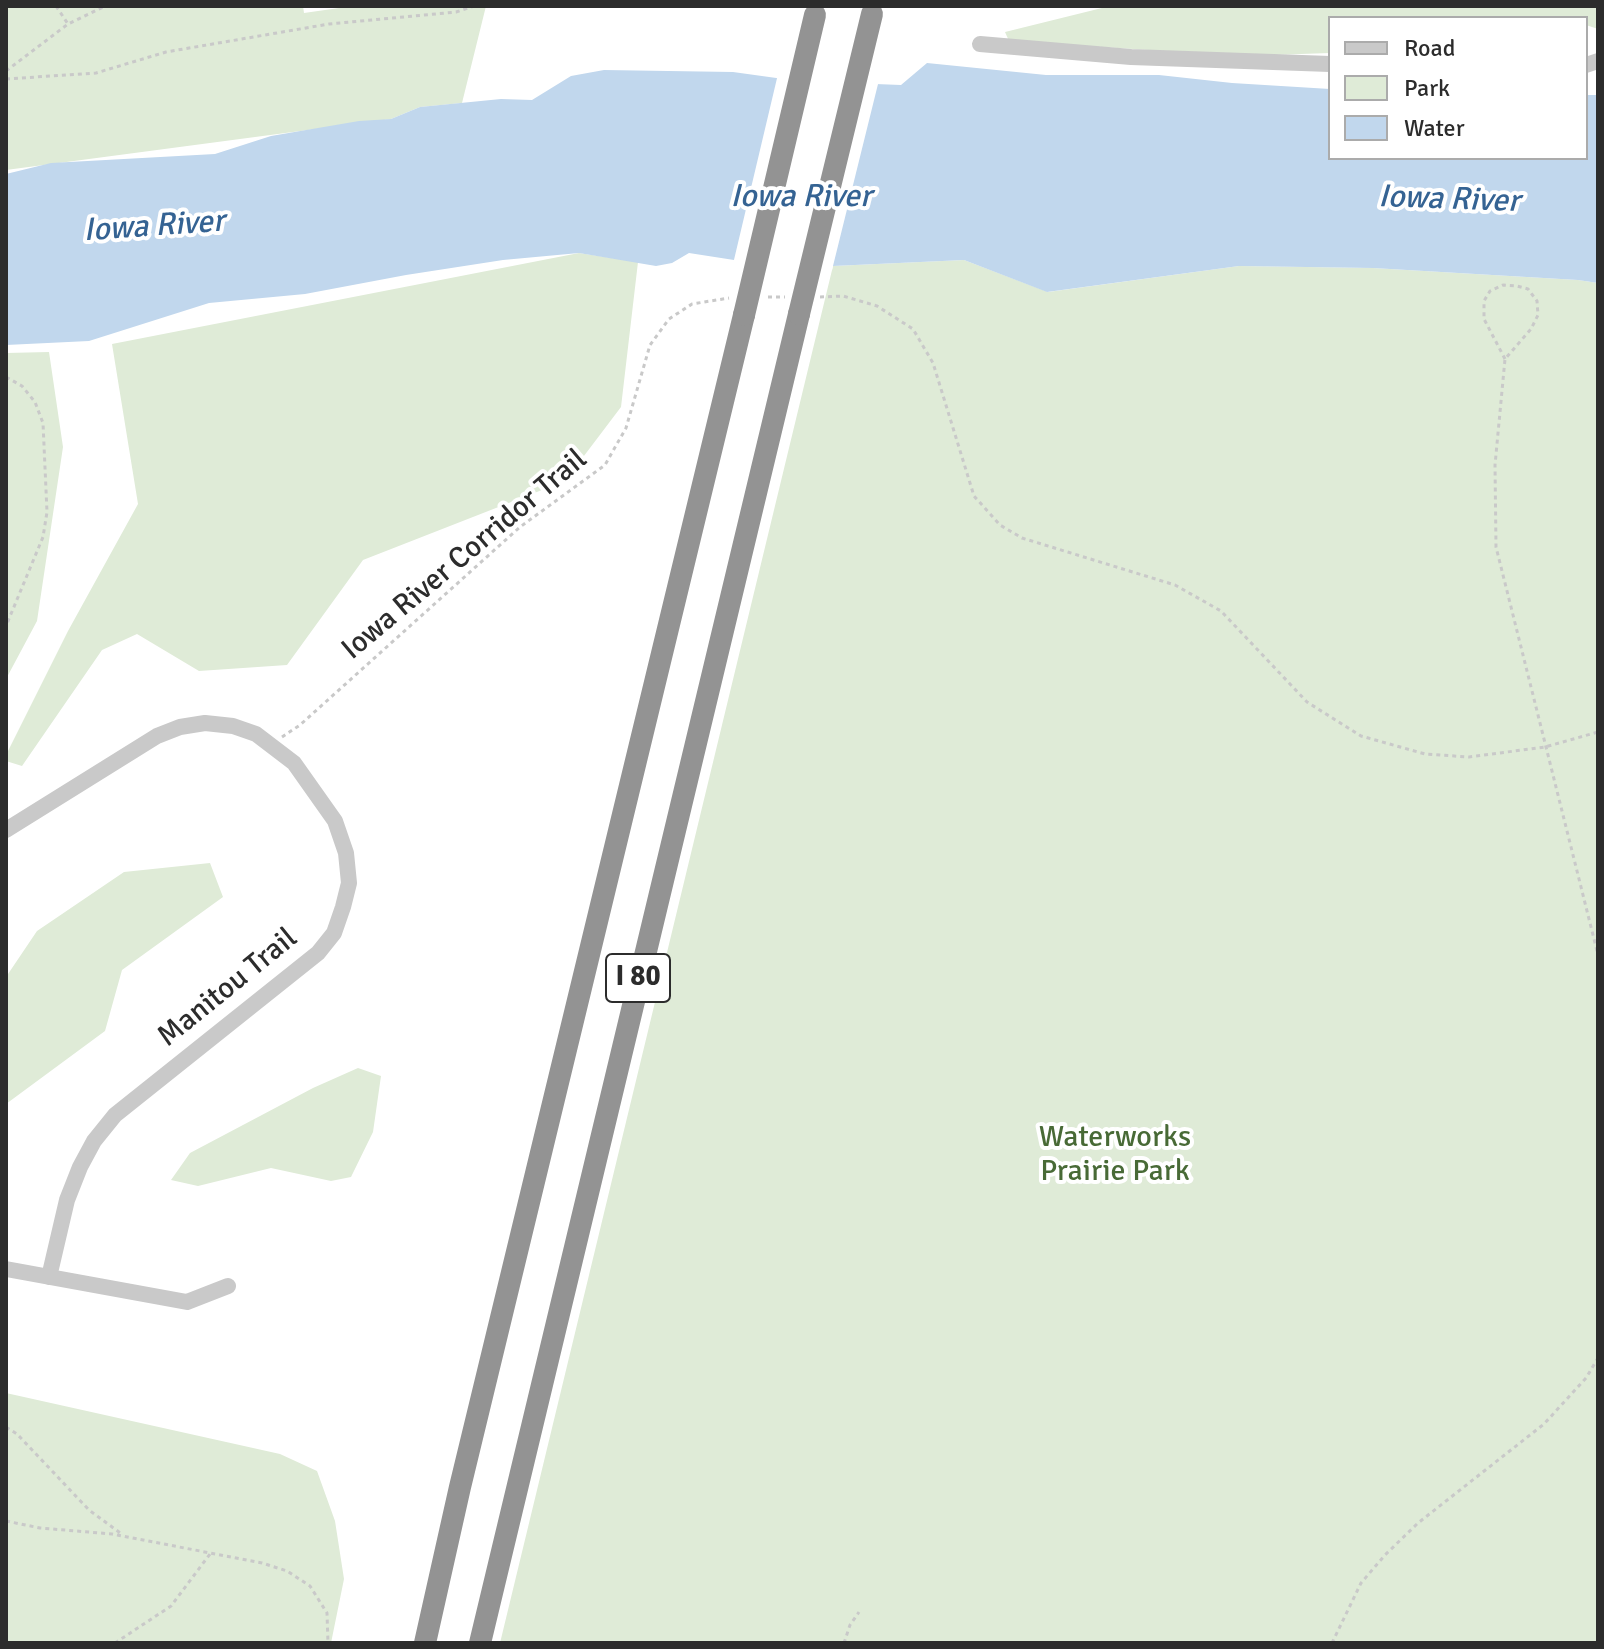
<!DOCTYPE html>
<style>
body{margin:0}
#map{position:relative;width:1604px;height:1649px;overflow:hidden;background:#fff;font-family:Signika,sans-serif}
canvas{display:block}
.frame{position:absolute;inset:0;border:8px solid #2c2c2c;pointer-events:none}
.legend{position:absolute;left:1328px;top:16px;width:260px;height:144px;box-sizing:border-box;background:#fff;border:2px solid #ababab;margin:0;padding:10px 14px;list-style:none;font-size:24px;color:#2c2c2c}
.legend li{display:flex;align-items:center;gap:16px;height:40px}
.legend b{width:40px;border:2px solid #ababab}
</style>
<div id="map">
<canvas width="1604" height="1649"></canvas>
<div class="frame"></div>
<ul class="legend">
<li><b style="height:10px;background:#c9c9c9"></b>Road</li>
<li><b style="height:22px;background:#dfebd7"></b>Park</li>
<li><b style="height:22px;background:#c1d7ed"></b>Water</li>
</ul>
</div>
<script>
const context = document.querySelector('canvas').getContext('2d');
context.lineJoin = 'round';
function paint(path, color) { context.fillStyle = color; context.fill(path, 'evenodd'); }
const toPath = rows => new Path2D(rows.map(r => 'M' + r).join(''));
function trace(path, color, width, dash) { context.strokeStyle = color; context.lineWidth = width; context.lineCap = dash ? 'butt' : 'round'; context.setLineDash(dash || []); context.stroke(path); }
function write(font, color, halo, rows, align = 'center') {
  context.font = font + ' Signika,sans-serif'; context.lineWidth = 8; context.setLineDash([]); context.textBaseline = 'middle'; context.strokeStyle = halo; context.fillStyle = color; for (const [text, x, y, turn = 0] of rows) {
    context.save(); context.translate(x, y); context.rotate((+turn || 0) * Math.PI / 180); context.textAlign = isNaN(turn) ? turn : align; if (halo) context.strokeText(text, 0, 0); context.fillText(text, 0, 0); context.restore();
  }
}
paint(toPath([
 [6,6,303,6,304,13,353,6,486,6,462,103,420,107,391,119,6,170],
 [1110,6,1598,6,1598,29,1586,25,1586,18,1563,17,1330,18,1330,53,1242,56,1009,41,1005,32],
 [579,253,638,262,621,407,565,481,363,560,287,665,199,671,137,634,102,650,22,766,6,761,6,755,68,631,138,504,112,344],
 [964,260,1048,292,1239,266,1373,268,1578,280,1598,283,1598,1643,500,1643,833,266],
 [49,352,63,447,37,621,6,679,6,353],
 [210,863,223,897,122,970,105,1031,6,1104,6,977,37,931,124,872],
 [358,1068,381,1076,373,1132,351,1177,331,1181,271,1168,198,1186,171,1180,190,1153,313,1088],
 [6,1393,280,1454,317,1471,335,1521,344,1579,331,1643,6,1643]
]), '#dfebd7');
paint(toPath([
 [927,63,1046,75,1159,75,1232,83,1330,89,1330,158,1586,158,1586,95,1598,95,1598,283,1578,280,1373,268,1239,266,1047,292,964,260,833,266,734,260,689,253,672,263,656,266,579,253,503,260,406,275,305,294,209,303,89,341,6,345,6,174,51,163,215,154,271,136,359,121,391,119,420,107,501,99,532,100,571,76,604,70,733,72,798,81,901,85]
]), '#c1d7ed');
paint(toPath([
 [778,74,798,77,879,80,832,270,733,264]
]), '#fff');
trace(toPath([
 [56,6,68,24],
 [6,71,68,24,105,6],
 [6,79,96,73,166,52,329,24,456,12,474,6],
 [768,297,785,297],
 [820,297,843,296,877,306,913,329,933,363,974,496,1000,525,1022,538,1175,585,1221,611,1307,702,1361,736,1425,754,1469,757,1545,747,1598,732],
 [1505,359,1484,319,1484,301,1490,291,1503,285,1517,286,1528,289,1537,301,1538,315,1531,329,1505,359,1495,465,1496,547,1598,955],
 [6,377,22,386,35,402,43,423,47,512,43,537,6,626],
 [282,737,300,725,520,527,605,465,626,428,650,345,669,319,692,304,729,298],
 [6,1427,17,1434,89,1510,123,1535],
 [6,1521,40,1528,112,1534,262,1563,287,1571,310,1586,327,1613,328,1643],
 [115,1643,171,1606,210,1554],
 [844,1643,850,1625,859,1612],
 [1332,1643,1361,1583,1385,1555,1418,1523,1544,1424,1586,1378,1598,1358]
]), '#c9c9c9', 3, [4, 4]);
trace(toPath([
 [980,44,1131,57,1330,64],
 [1586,65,1598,61],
 [6,830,157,736,180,727,205,723,233,726,256,734,294,763,335,821,346,853,349,883,343,907,334,933,318,953,115,1115,94,1141,80,1167,67,1200,49,1277],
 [6,1269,187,1302,228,1286]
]), '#c9c9c9', 16);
trace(toPath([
 [425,1643,460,1487,744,315],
 [480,1643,799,314]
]), '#939393', 22);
trace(toPath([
 [799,314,872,14],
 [744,315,815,15]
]), '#939393', 22);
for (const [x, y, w] of [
 [638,978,64]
]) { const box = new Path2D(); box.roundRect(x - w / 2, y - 24, w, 48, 6); context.fillStyle = '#fff'; context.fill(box); trace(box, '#2c2c2c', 2); }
write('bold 28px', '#2c2c2c', null, [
 ["I 80",638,978]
]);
write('30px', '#2c2c2c', '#fff', [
 ["Iowa River Corridor Trail",465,555,-40],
 ["Manitou Trail",228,988,-39]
]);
write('30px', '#486a36', '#fff', [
 ["Waterworks",1115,1138],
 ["Prairie Park",1115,1172]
]);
write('italic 32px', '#356393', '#fff', [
 ["Iowa River",801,198],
 ["Iowa River",1449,200,2],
 ["Iowa River",154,227,-4]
]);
</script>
